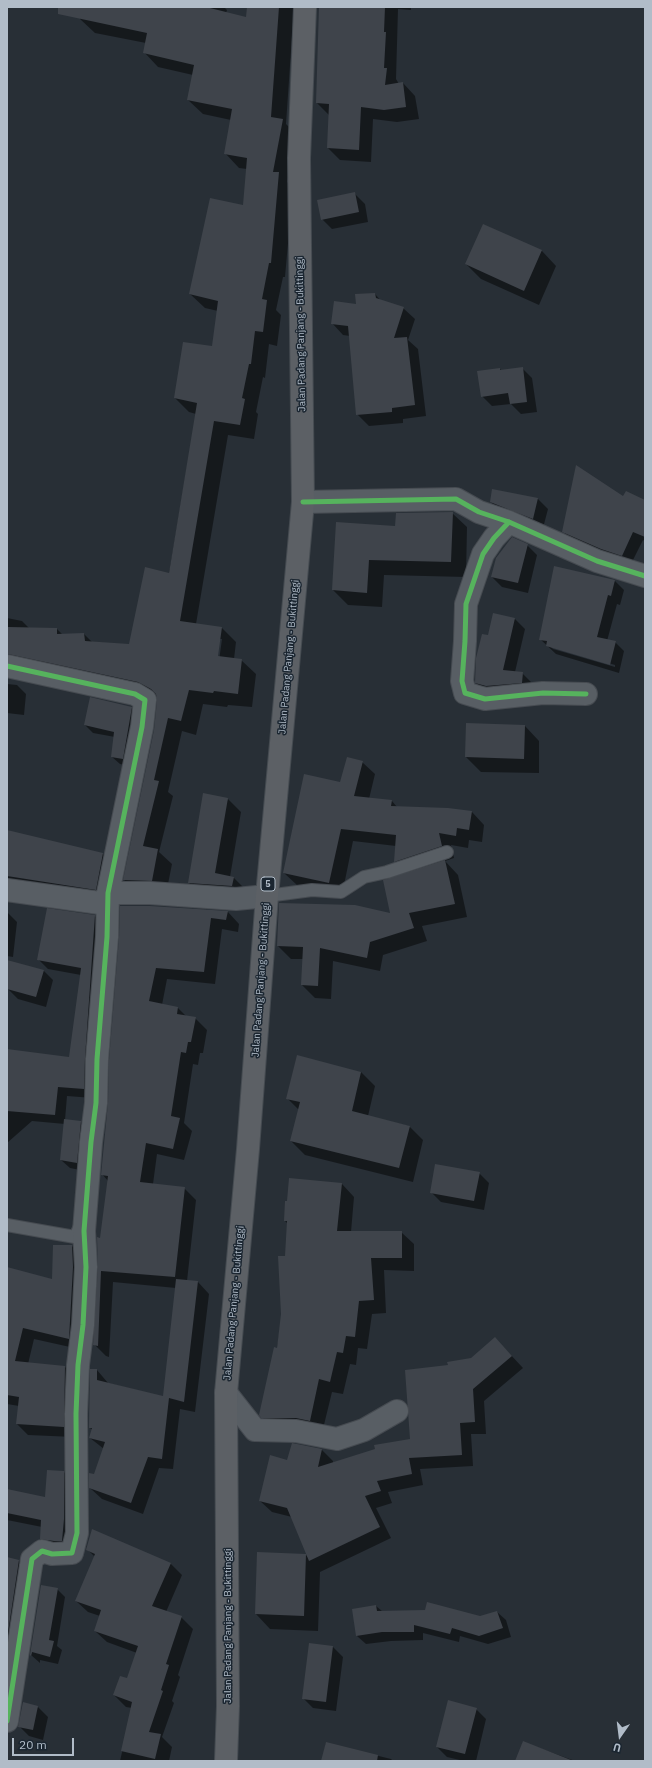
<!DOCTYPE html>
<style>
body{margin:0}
#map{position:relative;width:652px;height:1768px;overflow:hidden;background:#282f36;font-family:"IBM Plex Sans",sans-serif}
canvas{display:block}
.frame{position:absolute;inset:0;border:8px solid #b1bcc8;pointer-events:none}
.north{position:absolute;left:600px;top:1716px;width:40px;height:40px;-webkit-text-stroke:3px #1b2631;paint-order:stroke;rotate:194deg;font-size:11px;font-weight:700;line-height:16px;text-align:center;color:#b1bcc8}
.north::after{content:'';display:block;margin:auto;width:14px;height:18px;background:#b1bcc8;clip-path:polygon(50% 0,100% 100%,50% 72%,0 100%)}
.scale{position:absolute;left:12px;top:1738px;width:62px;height:18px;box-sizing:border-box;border:2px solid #b1bcc8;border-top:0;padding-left:5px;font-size:12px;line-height:14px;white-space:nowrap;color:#b1bcc8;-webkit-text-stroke:3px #1b2631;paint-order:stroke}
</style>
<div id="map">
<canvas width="652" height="1768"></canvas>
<div class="frame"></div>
<div class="north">U</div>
<div class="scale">20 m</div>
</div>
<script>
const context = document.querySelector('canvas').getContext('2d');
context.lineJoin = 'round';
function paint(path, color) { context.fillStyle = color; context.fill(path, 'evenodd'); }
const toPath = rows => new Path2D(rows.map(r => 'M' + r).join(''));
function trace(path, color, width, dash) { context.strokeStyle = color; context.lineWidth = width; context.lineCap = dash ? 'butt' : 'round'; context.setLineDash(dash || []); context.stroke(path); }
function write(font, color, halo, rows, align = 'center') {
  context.font = font + ' "IBM Plex Sans",sans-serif'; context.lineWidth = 3; context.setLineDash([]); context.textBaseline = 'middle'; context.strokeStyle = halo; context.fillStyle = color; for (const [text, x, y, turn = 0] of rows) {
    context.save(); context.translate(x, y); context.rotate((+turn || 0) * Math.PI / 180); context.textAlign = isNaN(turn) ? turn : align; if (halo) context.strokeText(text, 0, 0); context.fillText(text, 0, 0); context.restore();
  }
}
paint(toPath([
 [83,7,224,7,227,10,226,13,247,18,248,7,294,7,286,124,297,135,287,182,293,187,285,277,283,277,276,310,281,315,277,346,269,344,265,378,263,377,256,412,258,414,254,439,228,435,196,624,222,628,236,642,234,659,241,660,256,674,252,707,228,705,227,707,203,704,196,735,182,731,168,792,173,796,159,852,172,864,166,894,139,894,124,880,155,730,158,698,153,696,7,666,7,618,22,621,29,628,57,629,63,635,84,634,92,642,130,645,169,574,196,414,189,412,175,398,213,347,218,311,205,308,190,294,244,206,247,169,239,168,225,153,231,120,203,114,188,100,193,75,158,67,144,52,146,43,95,33,80,19],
 [219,639,222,639,219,661,217,661],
 [320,7,411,7,411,10,398,9,396,79,399,84,403,83,415,96,419,119,397,122,373,119,371,162,340,160,328,148,330,116,317,103],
 [355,194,365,204,368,222,332,229,322,219],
 [484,225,542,251,556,266,539,305,481,279,466,264],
 [375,294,382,302,403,308,415,319,408,340,418,349,426,416,403,419,403,423,369,426,357,414,350,336,343,335,332,323],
 [522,368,532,378,537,412,521,414,511,404,492,406,482,396,500,369,502,371],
 [493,490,538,499,548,509,543,528,501,512,491,502],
 [624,498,645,501,645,541,643,540,631,564,572,541,563,531],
 [452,513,467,527,466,577,384,575,382,607,348,605,333,590,396,527],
 [527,545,537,555,528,593,502,587,492,577],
 [615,581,624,590,620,605,617,604,607,641,615,642,624,651,619,673,556,654,540,639],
 [550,646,615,665,615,667,553,649],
 [515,619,525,629,515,672,522,673,532,683,531,692,487,693,476,683,488,636],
 [7,684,17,685,26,694,24,715,7,713],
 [131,708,139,715,130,766,120,764,112,757,115,737,93,733,85,725],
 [467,724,525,726,539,741,539,773,481,772,466,757],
 [362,762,375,774,369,799,392,801,397,807,472,812,484,825,482,842,469,840,468,848,451,845,454,858,445,861,458,875,467,917,422,926,427,941,383,955,380,971,333,961,331,999,315,998,302,985,303,959,291,959,278,946,392,914,408,874,395,861,396,846,353,841,342,895,297,885,284,873,341,783],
 [228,799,241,812,230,877,234,878,247,891,202,896,189,883],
 [7,835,103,854,113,864,106,899,7,882],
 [7,912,17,922,13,957,7,956],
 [228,912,239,924,238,932,222,929,215,984,167,979,162,1005,178,1008,187,1017,195,1018,207,1030,203,1053,200,1053,198,1065,193,1064,184,1123,192,1131,184,1160,157,1154,153,1184,184,1188,196,1200,187,1281,198,1282,209,1294,195,1412,180,1409,173,1469,159,1468,143,1514,102,1499,90,1488,104,1449,90,1438,93,1430,90,1428,91,1370,97,1370,108,1383,164,1397,176,1288,113,1282,109,1357,106,1356,94,1344,101,1239,108,1181,102,1174,110,1103,120,938],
 [95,916,104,926,93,1098,67,1096,65,1120,81,1122,89,1131,85,1171,70,1168,61,1160,65,1124,32,1121,7,1143,7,1050,70,1058,81,975,48,969,38,959],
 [43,970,53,980,46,1007,18,999,8,989],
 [361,1072,375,1086,368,1116,409,1126,423,1140,413,1182,305,1155,291,1141,299,1110,287,1098],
 [479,1173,489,1183,484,1210,441,1202,431,1192],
 [342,1184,354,1197,351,1232,401,1232,414,1244,414,1271,384,1270,386,1313,372,1314,367,1349,358,1348,356,1365,350,1364,343,1394,332,1392,322,1433,275,1430,262,1417,277,1349,282,1314,288,1224,285,1221],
 [72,1246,83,1257,79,1349,34,1339,28,1364,65,1367,76,1378,74,1437,28,1435,17,1424,19,1406,7,1404,7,1268,53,1280],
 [495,1338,523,1368,484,1401,486,1434,471,1434,473,1466,420,1469,423,1485,388,1492,392,1503,376,1508,391,1538,320,1572,318,1631,270,1629,256,1614,258,1553,306,1555,309,1558,292,1517,272,1512,260,1501,288,1461,322,1450,333,1461,333,1463,412,1439,449,1366,471,1359],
 [64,1472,73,1482,72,1550,51,1548,41,1538,42,1527,7,1520,7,1490,46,1498],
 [87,1549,170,1563,182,1575,166,1612,181,1617,193,1629,178,1675,180,1677,172,1701,174,1703,162,1737,172,1747,169,1761,118,1761,120,1761,132,1708,126,1707,114,1695,128,1680,137,1653,107,1642,95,1631,100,1616,88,1612,76,1601,95,1557],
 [7,1558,19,1561,29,1571,7,1657],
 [57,1589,65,1597,57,1646,62,1650,58,1664,40,1660,40,1663,31,1655],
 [376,1606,382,1611,426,1611,480,1617,497,1612,506,1620,511,1637,488,1644,460,1636,459,1642,423,1633,423,1640,391,1641,366,1644,357,1636],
 [310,1644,333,1647,343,1657,336,1711,313,1708,303,1698],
 [38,1707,48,1717,43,1740,29,1736,19,1726],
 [476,1709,486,1719,476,1761,464,1761,447,1757,437,1747],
 [523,1742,575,1761,516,1761],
 [326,1743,391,1759,393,1761,322,1761]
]), '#0007');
paint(toPath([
 [58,7,206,7,246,17,247,7,279,7,271,117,283,119,273,172,279,172,271,263,269,263,262,299,267,300,263,332,255,331,251,364,249,364,242,398,245,399,240,425,214,421,180,621,222,627,218,656,242,659,238,694,214,691,213,693,189,690,181,721,168,718,154,780,159,781,143,846,158,849,152,881,123,880,154,730,157,701,156,694,151,689,138,682,8,654,8,627,57,628,57,634,84,633,85,641,129,644,145,567,169,573,197,403,174,398,183,342,212,346,218,301,189,294,210,198,243,205,247,158,224,154,232,109,187,100,194,65,143,53,147,33,58,14],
 [319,7,385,7,384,32,386,32,384,68,387,68,385,85,403,82,406,107,384,110,361,107,359,150,327,148,329,104,316,103],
 [355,192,359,212,321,220,317,200],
 [483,224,542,250,524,291,465,264],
 [375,293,376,298,404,307,394,338,407,337,415,405,392,408,392,412,356,415,348,326,331,324,334,301,356,304,355,294],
 [523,367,527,402,510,404,508,393,481,397,477,371,500,368,500,370],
 [576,465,623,496,626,491,645,500,645,537,633,532,622,556,601,549,562,532],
 [492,489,538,498,533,519,490,502],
 [453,512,451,562,369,560,367,593,332,590,336,522,395,526,396,513],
 [512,537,528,544,518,583,491,577,496,558],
 [554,566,615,580,611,596,608,595,597,637,616,641,610,665,546,646,547,641,539,640],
 [493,613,515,618,503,670,523,672,522,683,486,686,475,683,476,658,482,634,488,635],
 [90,697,132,707,123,759,111,757,114,732,84,725],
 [466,723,525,725,524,759,465,757],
 [347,757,363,761,354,796,392,800,391,806,448,808,472,811,469,830,457,828,456,836,439,833,442,846,394,862,396,835,341,829,329,883,283,873,304,774,340,782],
 [203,793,228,798,215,873,234,877,232,886,188,883],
 [7,830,103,853,96,890,7,876],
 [445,860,455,904,409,913,414,928,370,942,367,958,320,948,318,986,301,985,303,947,277,946,279,903,355,905,390,913,383,880],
 [120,906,150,906,228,911,226,920,211,918,204,972,156,968,149,1001,178,1007,177,1014,196,1017,191,1042,188,1042,186,1053,181,1052,171,1116,180,1118,173,1149,146,1143,140,1182,185,1187,175,1277,101,1271,98,1346,93,1345,98,1268,97,1237,100,1238,108,1176,101,1175,108,1103,109,1060,119,938],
 [47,908,95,915,85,1058,84,1089,58,1087,55,1115,7,1111,7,1049,69,1057,81,968,37,960],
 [7,960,44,970,36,997,7,989],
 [297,1055,361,1072,352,1111,410,1126,399,1168,290,1141,300,1102,286,1099],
 [64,1119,81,1121,77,1163,60,1160],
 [435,1164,480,1172,474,1201,430,1193],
 [289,1178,342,1183,337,1231,402,1231,402,1258,371,1258,374,1300,359,1301,355,1337,346,1336,343,1353,337,1352,330,1382,319,1379,310,1421,296,1418,261,1418,259,1415,274,1347,277,1348,281,1314,278,1256,285,1256,287,1221,284,1221,285,1201,287,1201],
 [53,1245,72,1245,73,1267,69,1339,23,1328,15,1361,65,1366,64,1427,16,1424,19,1397,7,1395,7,1267,52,1279],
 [176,1279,198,1281,184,1402,169,1398,162,1459,148,1457,131,1503,89,1488,89,1473,94,1474,105,1442,89,1438,92,1428,89,1428,90,1369,97,1369,97,1380,163,1396],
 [495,1337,512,1356,473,1389,475,1422,460,1423,462,1455,409,1458,412,1474,377,1481,381,1491,365,1496,380,1527,309,1561,287,1508,259,1501,270,1455,287,1460,292,1443,322,1449,318,1467,375,1449,374,1445,410,1439,405,1370,448,1365,447,1362,471,1358],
 [47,1470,64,1471,64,1519,62,1541,54,1541,40,1539,41,1520,7,1513,7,1489,45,1497],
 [92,1529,171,1563,152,1606,182,1616,166,1664,169,1665,161,1690,163,1691,149,1732,161,1734,155,1759,121,1751,132,1702,113,1695,120,1676,127,1678,138,1646,94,1631,101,1610,75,1601,95,1554,86,1550],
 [257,1552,306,1554,304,1616,255,1614],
 [7,1557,19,1560,7,1639],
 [41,1585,58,1588,49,1640,54,1641,50,1657,32,1652,31,1656,30,1655],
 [427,1602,480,1616,497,1611,503,1628,479,1636,452,1628,450,1634,414,1625,414,1632,382,1632,356,1636,352,1609,376,1605,377,1611,425,1610],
 [309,1643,333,1646,326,1702,302,1699],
 [448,1700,477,1708,465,1754,436,1747],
 [23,1702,38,1706,33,1730,18,1727],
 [523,1741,571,1760,571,1761,515,1761],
 [326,1742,378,1755,377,1761,321,1761]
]), '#3f444b');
const service = toPath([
 [267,896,312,890,341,892,364,877,387,872,447,852],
 [7,1225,75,1237,81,1224]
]);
const minor = toPath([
 [303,502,456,499,479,512,509,522,597,561,645,576],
 [509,522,494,538,483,554,466,604,465,641,462,681,465,693,485,699,543,693,586,694],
 [7,666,135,694,145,700,142,727,108,893,107,937,97,1059,96,1103,91,1142,84,1231,86,1267,83,1325,78,1365,76,1414,77,1533,72,1553,52,1554,42,1551,32,1559,7,1721],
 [7,890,107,904],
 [108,893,150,893,236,899,267,896],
 [226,1393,255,1430,296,1431,337,1439,364,1430,397,1411]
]);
const trunk = toPath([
 [226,1761,228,1706,226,1393,248,1149,267,896,303,502,299,158,305,7]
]);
trace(service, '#464b51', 14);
trace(minor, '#464b51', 24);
trace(trunk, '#454b51', 24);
trace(service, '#585e64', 12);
trace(minor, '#585e64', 22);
trace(trunk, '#5c6065', 22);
trace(toPath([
 [303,502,456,499,479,512,509,522,597,561,645,576],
 [509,522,494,538,483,554,466,604,465,641,462,681,465,693,485,699,543,693,586,694],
 [7,666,135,694,145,700,142,727,108,893,107,937,97,1059,96,1103,91,1142,84,1231,86,1267,83,1325,78,1365,76,1414,77,1533,72,1553,52,1554,42,1551,32,1559,7,1721]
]), '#56b35d', 5);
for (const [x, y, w] of [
 [268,884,14]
]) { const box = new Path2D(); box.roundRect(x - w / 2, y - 7, w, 14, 3); context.fillStyle = '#1b2631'; context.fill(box); trace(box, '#b1bcc8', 1); }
write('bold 9px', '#b1bcc8', null, [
 ["5",268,884]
]);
write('10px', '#b1bcc8', '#1b2631', [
 ["Jalan Padang Panjang - Bukittinggi",301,334,-91],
 ["Jalan Padang Panjang - Bukittinggi",289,657,-85],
 ["Jalan Padang Panjang - Bukittinggi",261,980,-86],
 ["Jalan Padang Panjang - Bukittinggi",234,1303,-85],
 ["Jalan Padang Panjang - Bukittinggi",228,1626,-90]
]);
</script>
